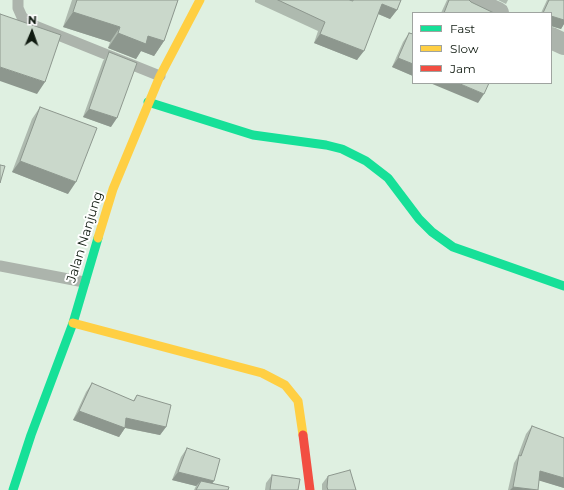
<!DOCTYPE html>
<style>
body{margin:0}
#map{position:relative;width:564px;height:490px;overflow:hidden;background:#dff0e1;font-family:Montserrat,sans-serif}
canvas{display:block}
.legend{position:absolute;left:412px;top:12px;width:140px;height:72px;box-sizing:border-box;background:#fff;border:1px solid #9fa4a0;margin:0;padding:5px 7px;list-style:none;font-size:12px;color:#101b11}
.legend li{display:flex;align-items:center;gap:8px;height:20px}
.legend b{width:20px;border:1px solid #9fa4a0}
.north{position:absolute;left:12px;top:12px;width:40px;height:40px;-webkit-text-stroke:3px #fff;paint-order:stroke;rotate:2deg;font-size:11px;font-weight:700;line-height:16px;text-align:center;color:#101b11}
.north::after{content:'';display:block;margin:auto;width:14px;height:18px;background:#101b11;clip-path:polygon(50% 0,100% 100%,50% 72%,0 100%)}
</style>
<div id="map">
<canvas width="564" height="490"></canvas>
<ul class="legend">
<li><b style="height:5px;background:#16e098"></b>Fast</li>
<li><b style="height:5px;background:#ffcf43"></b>Slow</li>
<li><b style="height:5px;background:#f24e42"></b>Jam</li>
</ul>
<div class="north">N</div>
</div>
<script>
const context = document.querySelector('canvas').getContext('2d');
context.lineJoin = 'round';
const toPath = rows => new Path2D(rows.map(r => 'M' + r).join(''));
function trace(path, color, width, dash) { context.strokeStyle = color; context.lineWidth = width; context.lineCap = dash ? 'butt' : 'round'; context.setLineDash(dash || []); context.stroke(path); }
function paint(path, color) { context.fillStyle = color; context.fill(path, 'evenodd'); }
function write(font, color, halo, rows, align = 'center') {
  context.font = font + ' Montserrat,sans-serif'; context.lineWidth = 4; context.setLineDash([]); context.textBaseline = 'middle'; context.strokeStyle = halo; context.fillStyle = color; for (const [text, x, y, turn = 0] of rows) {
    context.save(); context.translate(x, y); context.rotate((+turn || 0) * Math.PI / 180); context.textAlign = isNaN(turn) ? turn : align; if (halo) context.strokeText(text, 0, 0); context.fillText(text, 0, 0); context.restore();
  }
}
trace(toPath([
 [18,0,18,8,22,17,33,25,160,76],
 [0,266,84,282]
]), '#acb4ac', 11);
trace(toPath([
 [470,0,498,13],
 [551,38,564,44]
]), '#acb4ac', 22);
trace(toPath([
 [148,102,253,135,326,145,342,149,366,161,388,178,419,219,432,232,453,247,564,286],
 [13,490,31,435,73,323,98,238]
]), '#16e098', 9);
trace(toPath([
 [98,238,113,189,160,76,200,0],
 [73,323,262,373,285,385,298,401,303,435]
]), '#ffcf43', 9);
trace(toPath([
 [303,435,310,490]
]), '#f24e42', 9);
paint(toPath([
 [72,0,178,0,164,41,154,56,141,51,136,59,108,48,110,42,63,27],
 [255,0,349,0,350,1,351,0,401,0,397,10,390,19,378,14,357,60,314,43,318,31,255,2],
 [447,0,469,0,471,2,494,13,441,13],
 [498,0,508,0,506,4],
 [547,0,564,0,564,24,561,29,551,26,551,13,541,13],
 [409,33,413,34,413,76,392,67,403,42],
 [109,52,111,127,83,117,103,61],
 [40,107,68,194,12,172,32,119],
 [92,383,133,401,137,395,166,427,160,435,125,428,119,437,73,420,86,392],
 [532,426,564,438,564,488,539,480,537,490,508,490,514,463,517,458,526,434],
 [187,448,212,483,228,490,194,490,196,486,172,480,181,457],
 [272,475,298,490,265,490,266,483],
 [328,476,356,490,322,490,322,484]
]), '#aebaaf');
paint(toPath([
 [382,4,397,10,390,19,376,13],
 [73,12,120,27,110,42,63,27],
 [551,16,564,20,564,24,561,29,551,26],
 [118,33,148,36,164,41,154,56,141,51,136,59,108,48],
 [320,34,364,51,357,60,314,43],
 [398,58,413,64,413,76,392,67],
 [0,67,45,82,37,94,0,81],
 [430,83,458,83,484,94,478,103],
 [89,109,117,118,111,127,83,117],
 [20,161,76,182,68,194,12,172],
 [79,411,126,418,166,427,160,435,121,427,125,428,119,437,73,420],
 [540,471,564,478,564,488,534,479],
 [178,472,214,481,208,489,201,481,196,486,172,480],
 [513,487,538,490,510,490]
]), '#8d978e');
const building = toPath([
 [77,0,178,0,164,41,148,36,146,44,118,33,120,27,73,12,77,0],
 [278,0,349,0,353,1,353,0,401,0,397,10,382,4,364,51,320,34,325,22,278,0],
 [449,0,469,0,471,2,494,13,444,13,449,0],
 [549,0,564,0,564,20,551,16,551,13,543,13,549,0],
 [0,14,61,35,45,82,0,67,0,14],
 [409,33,413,34,413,64,398,58,409,33],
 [109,52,137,63,117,118,89,109,109,52],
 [458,83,489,83,484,94,458,83],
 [40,107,97,128,76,182,20,161,40,107],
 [0,165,5,166,0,183,0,165],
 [92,383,134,401,137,395,171,405,166,427,126,418,125,428,79,411,92,383],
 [532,426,564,438,564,478,540,471,538,490,513,487,519,455,521,456,532,426],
 [187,448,220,459,214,481,178,472,187,448],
 [350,470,356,490,328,490,327,487,328,476,350,470],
 [272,475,300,479,298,490,270,490,272,475],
 [201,481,229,487,228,490,196,490,201,481]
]);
paint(building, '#cad8cb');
trace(building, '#8d978e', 1);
write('13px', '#101b11', '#fff', [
 ["Jalan Nanjung",85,237,-73]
]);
</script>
